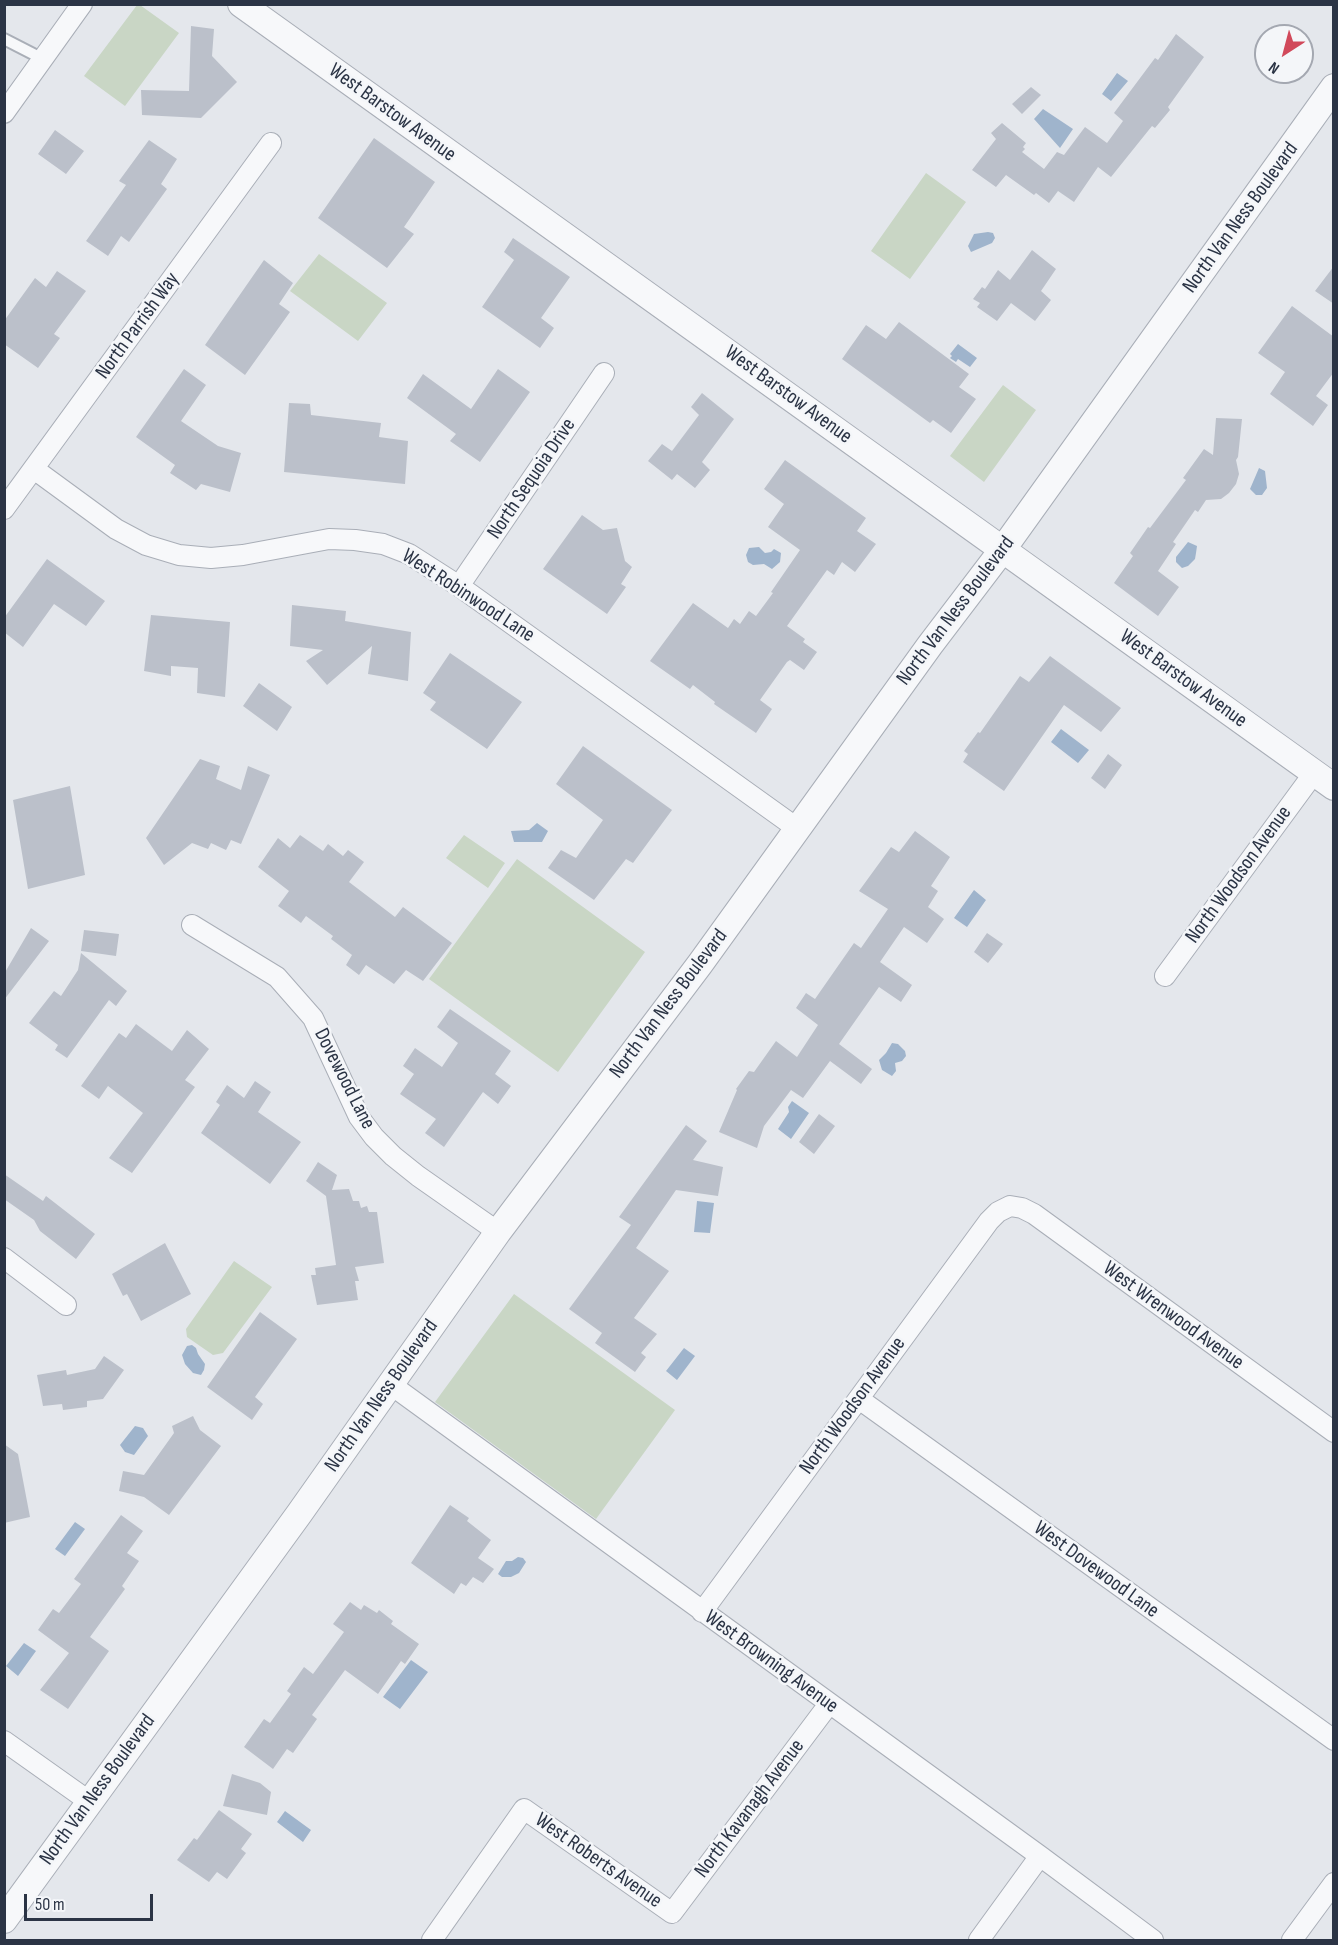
<!DOCTYPE html>
<style>
body{margin:0}
#map{position:relative;width:1338px;height:1945px;overflow:hidden;background:#e4e7ec;font-family:"Sofia Sans Condensed",sans-serif}
canvas{display:block}
.frame{position:absolute;inset:0;border:6px solid #2b3445;pointer-events:none}
.north{position:absolute;left:1254px;top:24px;width:60px;height:60px;box-sizing:border-box;background:#f4f6f9;border:2px solid #a4a8b1;border-radius:50%;rotate:216deg;font-size:16px;font-weight:700;line-height:24px;text-align:center;color:#2b3445}
.north::after{content:'';display:block;margin:auto;width:21px;height:27px;background:#d1495b;clip-path:polygon(50% 0,100% 100%,50% 72%,0 100%)}
.scale{position:absolute;left:24px;top:1894px;width:129px;height:27px;box-sizing:border-box;border:3px solid #2b3445;border-top:0;padding-left:8px;font-size:18px;line-height:21px;white-space:nowrap;color:#2b3445;-webkit-text-stroke:4px #f4f6f9;paint-order:stroke}
</style>
<div id="map">
<canvas width="1338" height="1945"></canvas>
<div class="frame"></div>
<div class="north">N</div>
<div class="scale">50 m</div>
</div>
<script>
const context = document.querySelector('canvas').getContext('2d');
context.lineJoin = 'round';
function paint(path, color) { context.fillStyle = color; context.fill(path, 'evenodd'); }
const toPath = rows => new Path2D(rows.map(r => 'M' + r).join(''));
function trace(path, color, width, dash) { context.strokeStyle = color; context.lineWidth = width; context.lineCap = dash ? 'butt' : 'round'; context.setLineDash(dash || []); context.stroke(path); }
function write(font, color, halo, rows, align = 'center') {
  context.font = font + ' "Sofia Sans Condensed",sans-serif'; context.lineWidth = 5; context.setLineDash([]); context.textBaseline = 'middle'; context.strokeStyle = halo; context.fillStyle = color; for (const [text, x, y, turn = 0] of rows) {
    context.save(); context.translate(x, y); context.rotate((+turn || 0) * Math.PI / 180); context.textAlign = isNaN(turn) ? turn : align; if (halo) context.strokeText(text, 0, 0); context.fillText(text, 0, 0); context.restore();
  }
}
paint(toPath([
 [137,5,140,5,179,33,125,106,84,76],
 [926,173,966,202,910,279,871,251],
 [319,254,387,303,358,341,290,291],
 [1003,385,1036,410,984,482,950,456],
 [464,835,505,863,488,888,446,858],
 [517,859,645,952,558,1072,429,979],
 [234,1261,272,1287,223,1353,213,1355,187,1337,186,1329],
 [514,1294,675,1410,596,1519,435,1402]
]), '#c9d6c5');
paint(toPath([
 [1117,73,1128,81,1111,101,1102,94],
 [1043,109,1073,129,1060,148,1034,119],
 [988,232,993,233,995,238,992,243,971,252,968,246,974,234],
 [958,344,977,358,970,367,958,359,956,362,950,358,952,356,950,354],
 [1259,468,1265,471,1267,488,1262,495,1256,495,1250,489],
 [1188,542,1197,546,1196,553,1195,559,1188,566,1182,568,1176,562,1176,557],
 [759,547,765,553,771,552,774,549,781,553,780,562,772,569,764,564,753,565,748,562,746,555,749,548],
 [1061,729,1089,750,1078,763,1051,742],
 [537,823,548,831,542,842,514,842,511,831,529,830],
 [974,890,986,900,967,927,954,918],
 [892,1043,898,1044,905,1051,906,1056,902,1061,895,1063,896,1071,892,1076,882,1070,879,1060,886,1053],
 [792,1101,809,1113,791,1139,778,1129,789,1112,788,1107],
 [697,1201,714,1203,710,1233,694,1232],
 [192,1345,196,1348,198,1354,205,1364,204,1370,201,1375,193,1373,185,1364,182,1355,187,1346],
 [684,1348,695,1356,677,1380,666,1371],
 [135,1426,143,1428,148,1436,134,1455,125,1452,120,1445],
 [75,1522,85,1529,65,1556,55,1549],
 [518,1557,523,1558,526,1562,519,1573,511,1577,502,1577,498,1574,506,1561,512,1561],
 [24,1643,36,1651,18,1676,6,1666],
 [411,1660,428,1672,400,1709,383,1697],
 [285,1811,311,1830,303,1842,277,1822]
]), '#9fb4cc');
paint(toPath([
 [191,26,214,29,212,56,237,82,201,118,142,115,141,90,189,91],
 [1176,34,1204,57,1168,107,1170,110,1155,128,1152,126,1111,177,1098,167,1074,202,1058,191,1049,203,1036,193,1034,195,1006,175,996,187,972,170,996,139,991,133,1002,123,1026,143,1023,147,1025,149,1022,152,1044,169,1057,152,1064,155,1085,127,1107,143,1123,121,1114,113,1155,58,1158,60],
 [1031,87,1041,95,1022,114,1012,104],
 [55,130,84,151,66,174,38,154],
 [374,138,435,182,404,227,414,234,387,268,318,218],
 [149,140,177,159,161,184,167,189,129,242,121,236,108,256,86,241,126,185,119,181],
 [513,238,570,277,541,318,554,328,540,348,482,307,514,260,504,252],
 [1032,250,1056,269,1041,291,1051,300,1035,321,1011,303,997,321,977,307,980,303,973,299,982,287,985,289,998,270,1010,280],
 [264,260,293,283,279,304,290,312,245,375,205,345],
 [1334,266,1334,304,1315,291],
 [57,271,86,291,54,334,60,338,38,368,4,344,4,321,35,278,46,287],
 [1292,306,1334,337,1334,372,1316,396,1328,405,1313,426,1270,394,1285,372,1258,353],
 [899,322,969,374,959,387,976,399,951,433,933,420,930,423,842,359,866,325,886,339],
 [184,369,206,385,181,421,218,446,241,453,230,492,201,484,196,490,170,473,175,465,136,437],
 [498,369,530,392,480,462,450,441,456,434,407,398,423,374,471,409],
 [702,393,734,419,702,462,710,470,695,488,677,474,672,480,648,461,662,444,672,451,699,415,691,407],
 [289,403,310,404,311,415,381,423,379,437,408,441,405,484,284,472],
 [1216,418,1242,419,1238,457,1236,460,1239,474,1236,484,1229,493,1221,499,1206,500,1198,512,1195,510,1173,542,1176,544,1158,571,1179,587,1158,616,1114,583,1133,556,1130,553,1148,527,1150,528,1186,480,1183,478,1204,449,1213,455],
 [785,460,866,518,857,531,876,544,855,572,842,562,834,575,827,570,787,626,805,639,803,642,817,652,804,670,790,660,787,662,760,700,772,709,756,733,714,704,715,702,693,685,690,689,650,661,693,603,728,628,734,619,740,624,749,611,756,616,773,593,771,592,800,550,768,527,784,504,764,489],
 [582,515,603,530,617,528,625,561,632,567,621,584,626,587,607,614,543,569],
 [47,559,105,601,86,626,54,604,23,647,4,632,4,618],
 [292,605,346,611,345,621,411,632,408,681,368,674,372,646,327,685,306,661,323,650,290,646],
 [151,615,230,622,225,697,197,693,198,668,171,666,171,676,144,671],
 [450,653,522,702,487,749,430,710,436,702,423,693],
 [1050,656,1121,708,1101,732,1064,705,1004,791,963,762,968,754,964,751,978,732,980,733,1020,676,1029,682],
 [259,683,292,707,277,731,243,706],
 [583,746,672,810,633,863,626,859,594,900,548,868,561,850,576,858,603,820,556,784],
 [1108,754,1122,765,1105,789,1091,778],
 [200,759,220,766,216,779,241,790,248,766,270,775,241,844,231,840,226,850,211,843,208,849,192,843,164,865,146,838],
 [70,786,85,875,28,889,13,800],
 [915,831,950,857,931,886,938,891,928,907,944,919,927,943,904,927,880,962,912,985,901,1002,879,987,839,1044,872,1069,861,1084,830,1061,803,1098,791,1090,764,1126,757,1148,719,1132,737,1090,736,1089,749,1071,754,1072,776,1041,797,1057,818,1025,796,1008,806,993,815,999,854,943,861,948,888,909,859,891,891,847,899,852],
 [300,835,323,851,328,844,343,856,348,850,364,862,349,882,395,917,403,907,452,943,423,981,406,970,394,984,366,965,359,975,346,965,352,955,331,939,333,936,306,916,301,923,278,906,289,891,258,867,278,838,290,848],
 [31,928,49,941,4,1000,4,974],
 [84,930,119,934,116,956,81,951],
 [987,933,1003,944,988,963,974,952],
 [81,953,127,991,116,1006,109,1000,67,1058,55,1050,58,1045,29,1023,54,991,61,996,78,970],
 [450,1009,511,1051,495,1074,511,1086,498,1104,483,1092,444,1147,425,1133,436,1119,400,1094,414,1074,403,1066,415,1048,442,1067,458,1043,437,1027],
 [136,1024,172,1051,187,1030,209,1049,185,1080,195,1087,132,1173,109,1158,143,1113,108,1086,99,1099,81,1086,119,1033,126,1038],
 [255,1081,271,1092,258,1112,301,1142,270,1184,201,1133,220,1105,216,1102,227,1085,244,1098],
 [819,1114,835,1126,814,1154,799,1142],
 [686,1125,707,1141,693,1160,723,1167,718,1196,676,1190,636,1248,669,1271,634,1318,657,1334,641,1353,646,1357,635,1372,595,1343,602,1333,569,1309,631,1225,619,1217],
 [318,1162,337,1175,332,1190,349,1189,353,1201,359,1201,361,1208,367,1206,369,1212,377,1212,384,1263,355,1267,359,1281,355,1281,358,1300,317,1305,311,1275,316,1275,315,1268,336,1265,326,1196,306,1181],
 [4,1174,43,1201,46,1196,95,1234,76,1259,40,1231,34,1220,4,1199],
 [165,1243,191,1294,141,1321,127,1294,123,1296,112,1274],
 [260,1312,297,1339,255,1397,263,1404,252,1420,207,1387],
 [104,1356,124,1370,103,1399,87,1401,87,1407,63,1410,62,1404,43,1406,37,1375,66,1370,67,1375,95,1369],
 [193,1416,200,1430,221,1446,169,1515,144,1497,119,1491,123,1471,144,1475,174,1433,172,1426],
 [4,1444,18,1454,30,1517,4,1523],
 [450,1505,469,1518,467,1521,491,1540,478,1558,494,1569,483,1583,473,1577,466,1586,461,1583,454,1594,411,1563],
 [121,1515,143,1531,127,1553,139,1561,122,1586,125,1589,90,1637,109,1651,68,1709,40,1690,69,1653,38,1630,53,1609,59,1613,81,1584,74,1579],
 [350,1602,361,1610,364,1605,377,1613,379,1610,393,1621,391,1624,419,1644,405,1664,401,1661,378,1694,345,1670,312,1715,317,1719,293,1753,287,1749,273,1769,244,1747,264,1719,270,1723,291,1694,287,1691,304,1667,313,1674,344,1632,333,1624],
 [232,1774,260,1783,271,1792,267,1815,223,1806],
 [219,1810,252,1834,241,1849,246,1853,227,1879,217,1872,209,1882,177,1860,194,1838,197,1840]
]), '#bbc0ca');
const service = toPath([
 [4,39,43,59]
]);
const minor = toPath([
 [4,113,82,4],
 [34,469,116,529,146,545,179,555,211,558,243,555,329,539,355,540,383,544,409,554,459,586,798,829],
 [4,509,271,143],
 [459,586,604,373],
 [192,925,277,977,313,1018,359,1117,374,1137,393,1156,418,1176,498,1232],
 [1165,976,1314,773],
 [4,1258,66,1305],
 [390,1384,1040,1856,1153,1940],
 [859,1399,1334,1740],
 [702,1612,989,1221,998,1212,1010,1206,1022,1208,1034,1214,1334,1432],
 [4,1741,90,1802],
 [432,1940,524,1809,672,1913,829,1704],
 [979,1940,1040,1856],
 [1292,1940,1334,1883]
]);
const tertiary = toPath([
 [241,4,1334,787],
 [4,1920,299,1514,498,1232,700,964,930,645,1003,549,1334,87]
]);
trace(service, '#a9aeb7', 14);
trace(minor, '#a9aeb7', 22);
trace(tertiary, '#a9aeb7', 28);
trace(service, '#f7f8fa', 10);
trace(minor, '#f7f8fa', 20);
trace(tertiary, '#f7f8fa', 26);
write('21px', '#2b3445', '#f4f6f9', [
 ["West Barstow Avenue",392,113,36],
 ["North Van Ness Boulevard",1241,218,-54],
 ["North Parrish Way",138,326,-54],
 ["West Barstow Avenue",788,395,36],
 ["North Sequoia Drive",532,479,-56],
 ["West Robinwood Lane",468,596,33],
 ["North Van Ness Boulevard",956,611,-53],
 ["West Barstow Avenue",1183,679,36],
 ["North Woodson Avenue",1239,875,-54],
 ["North Van Ness Boulevard",669,1004,-53],
 ["Dovewood Lane",344,1079,63],
 ["West Wrenwood Avenue",1173,1316,36],
 ["North Van Ness Boulevard",382,1396,-55],
 ["North Woodson Avenue",853,1406,-54],
 ["West Dovewood Lane",1096,1570,36],
 ["West Browning Avenue",771,1662,36],
 ["North Van Ness Boulevard",98,1790,-54],
 ["North Kavanagh Avenue",750,1809,-53],
 ["West Roberts Avenue",598,1861,35]
]);
</script>
